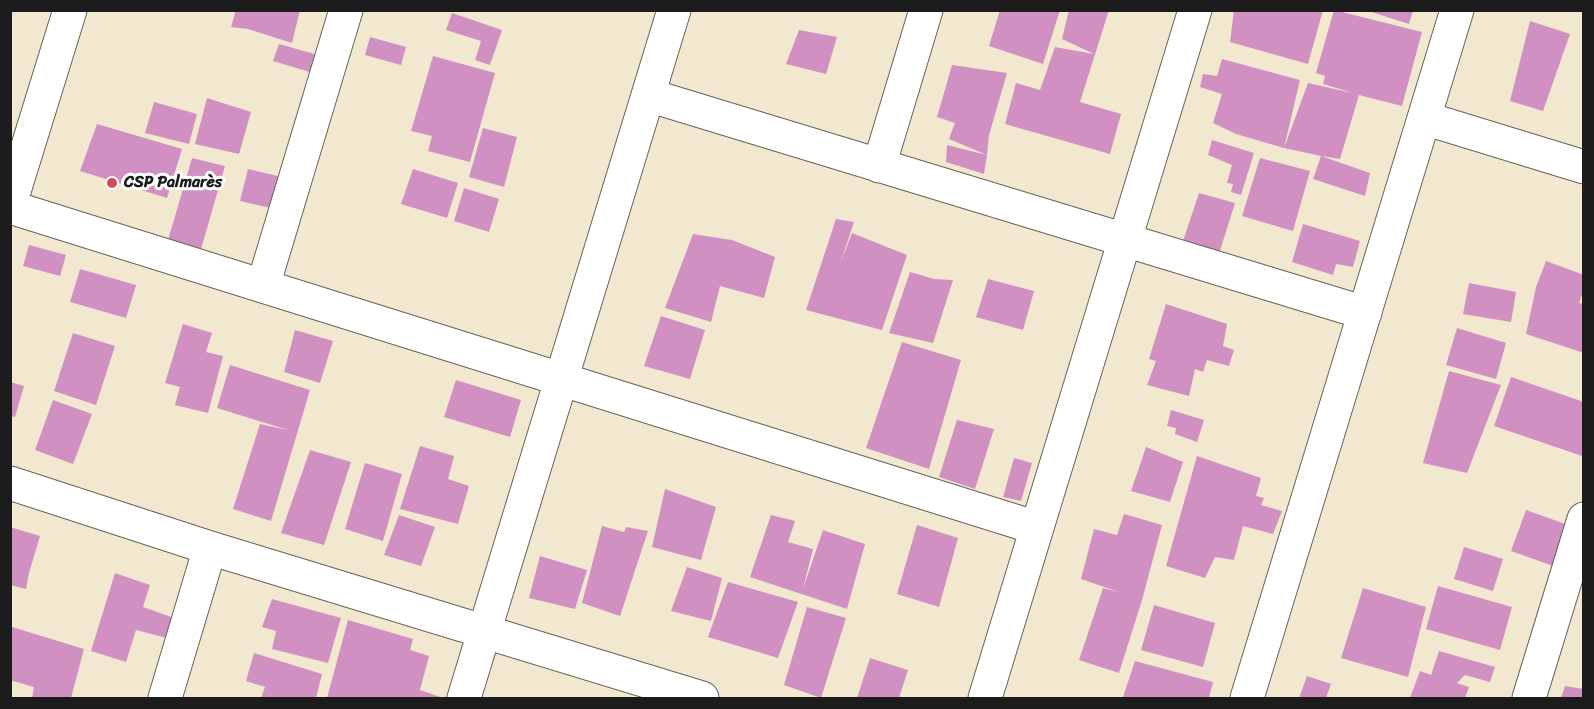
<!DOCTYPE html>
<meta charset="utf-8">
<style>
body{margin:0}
#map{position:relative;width:1594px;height:709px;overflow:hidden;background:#f2e8d0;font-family:Sriracha,sans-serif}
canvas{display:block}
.frame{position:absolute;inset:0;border:12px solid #1c1c1c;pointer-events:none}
</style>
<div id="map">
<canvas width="1594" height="709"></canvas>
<div class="frame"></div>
</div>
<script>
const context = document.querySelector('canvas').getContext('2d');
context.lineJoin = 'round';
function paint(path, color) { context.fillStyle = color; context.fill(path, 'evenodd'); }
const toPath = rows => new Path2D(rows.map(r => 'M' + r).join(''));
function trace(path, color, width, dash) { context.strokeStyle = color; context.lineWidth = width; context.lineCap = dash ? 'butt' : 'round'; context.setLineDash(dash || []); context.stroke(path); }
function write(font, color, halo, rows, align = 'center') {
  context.font = font + ' Sriracha,sans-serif'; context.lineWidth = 6; context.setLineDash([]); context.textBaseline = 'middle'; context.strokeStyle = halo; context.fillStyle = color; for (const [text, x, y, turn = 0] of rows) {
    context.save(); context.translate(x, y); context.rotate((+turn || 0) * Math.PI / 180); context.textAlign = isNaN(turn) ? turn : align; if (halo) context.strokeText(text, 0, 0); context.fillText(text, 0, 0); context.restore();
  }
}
paint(toPath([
 [236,10,300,10,292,43,248,29,231,27],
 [1000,10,1060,10,1043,64,989,46],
 [1069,10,1109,10,1080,102,1121,114,1110,154,1005,124,1016,83,1040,90,1055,47,1094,54,1062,39],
 [1234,10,1323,10,1308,64,1230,42],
 [1334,10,1422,32,1402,106,1359,95,1340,159,1321,156,1370,173,1365,196,1313,179,1321,156,1284,148,1308,83,1353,93,1323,84,1325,76,1316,73],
 [1365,10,1413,10,1409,24],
 [452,13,502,30,490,65,475,60,481,41,446,30],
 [1530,21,1570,34,1543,111,1510,101],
 [799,30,837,37,826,74,786,64],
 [370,37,406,47,401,65,365,55],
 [279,44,318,55,313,73,273,61],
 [433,56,495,73,470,162,428,151,432,136,411,131],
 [1222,59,1300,80,1284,148,1236,134,1213,123,1222,94,1200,87,1203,74,1217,76],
 [952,65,1007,73,989,135,987,155,949,139,955,123,937,117],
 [207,98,251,112,239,154,195,144],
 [154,102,197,114,189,144,145,133],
 [97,124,182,149,167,198,80,171],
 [483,128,517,137,504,187,469,177],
 [1212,140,1254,153,1241,195,1231,192,1233,184,1227,183,1232,165,1208,155],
 [947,145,987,155,984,174,946,162],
 [192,158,225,166,199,256,166,247],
 [1260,158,1310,171,1293,231,1242,216],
 [248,169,286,178,275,209,240,201],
 [413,169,458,183,447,218,401,204],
 [464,188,499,199,489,232,454,221],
 [1199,193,1235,203,1218,257,1181,247],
 [836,219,854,222,840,264,852,233,907,255,882,330,806,310],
 [1303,224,1360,241,1353,267,1336,264,1333,275,1292,262],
 [693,234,732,240,775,257,764,298,720,286,711,322,665,308],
 [29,245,66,255,60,276,23,266],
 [1546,261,1584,275,1584,290,1579,303,1584,304,1584,353,1526,334,1536,287],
 [80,269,136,285,126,318,70,302],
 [910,272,934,279,953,280,933,343,889,333],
 [988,279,1034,291,1023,330,976,317],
 [1469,283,1516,292,1511,322,1463,314],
 [1166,304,1227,324,1223,346,1234,350,1229,366,1207,360,1203,372,1195,369,1189,396,1147,385,1156,361,1149,359],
 [661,316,705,330,690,379,644,366],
 [183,324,212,333,206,352,223,356,208,413,175,405,180,387,165,383],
 [1457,328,1506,343,1496,379,1446,365],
 [295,330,333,341,320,383,284,372],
 [73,333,115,346,96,405,54,391],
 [902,342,961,360,929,469,866,448],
 [230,365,310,390,271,521,233,509,260,424,288,430,217,408],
 [1449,371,1501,385,1467,473,1423,463],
 [1511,377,1584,402,1582,456,1494,426],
 [456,380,521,400,510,437,444,417],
 [10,382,24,386,15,417,10,416],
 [53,400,92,414,73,464,35,450],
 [1171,410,1204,420,1197,442,1175,434,1176,428,1167,426],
 [957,420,994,429,975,489,939,477],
 [420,446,454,456,448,479,469,486,458,524,400,509],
 [1146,447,1183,462,1170,502,1131,491],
 [310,450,351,462,324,545,281,533],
 [1197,456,1261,478,1256,496,1264,498,1261,505,1282,511,1273,534,1243,526,1234,560,1215,557,1205,578,1166,566],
 [1014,458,1032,463,1021,501,1003,497],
 [365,463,402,474,383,541,345,529],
 [665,489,716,507,701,560,652,547],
 [1526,510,1571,526,1556,567,1511,551],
 [1124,514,1162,525,1142,600,1119,673,1079,660,1103,588,1119,592,1081,579,1094,529,1117,535],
 [399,515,435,527,421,566,384,555],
 [771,515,795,521,788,542,813,549,803,589,823,530,865,544,847,609,750,577],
 [917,525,958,538,939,607,897,594],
 [602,526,624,532,626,527,648,531,620,616,582,603],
 [10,527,40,536,29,573,26,589,10,585],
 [1464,547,1503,559,1493,591,1454,579],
 [540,556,587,570,575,609,529,598],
 [687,567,722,578,711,621,671,611],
 [115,573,150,585,143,607,174,618,167,638,136,630,126,662,91,651],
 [728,582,798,602,778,658,708,637],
 [1438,586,1512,607,1500,650,1426,629],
 [1363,588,1426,607,1408,677,1341,658],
 [272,599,341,618,328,663,272,649,276,631,262,627],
 [1154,605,1215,623,1203,667,1141,650],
 [807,607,846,618,821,698,784,685],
 [348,620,413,639,410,650,429,656,420,690,443,698,327,698],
 [12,627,84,649,71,698,32,698,34,687,10,680],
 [1439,651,1495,667,1490,682,1465,675,1457,683,1469,687,1465,698,1410,698,1420,671,1431,675],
 [254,653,322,674,316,698,261,698,265,687,246,681],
 [870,658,908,670,899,698,857,698],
 [1135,661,1213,682,1209,698,1123,697],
 [1307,676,1331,684,1326,698,1299,698],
 [1565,686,1584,689,1584,698,1561,698]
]), '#d091c2');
const minor = toPath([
 [648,95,1365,313],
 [1424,118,1584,167],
 [879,166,926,10],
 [10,204,70,10],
 [10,207,1037,528],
 [263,286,346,10],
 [10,483,210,548,702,698],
 [165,698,210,548],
 [464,698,674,10],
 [985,698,1195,10],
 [1247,698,1457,10],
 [1529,698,1584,519]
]);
trace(minor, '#67635b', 35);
trace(minor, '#fff', 33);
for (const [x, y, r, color] of [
 [112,183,6,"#d1495b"]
]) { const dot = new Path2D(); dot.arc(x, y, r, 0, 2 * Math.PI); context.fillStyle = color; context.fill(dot); trace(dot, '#fff', 2); }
write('bold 16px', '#1c1c1c', '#fff', [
 ["CSP Palmarès",124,183]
], 'left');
</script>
